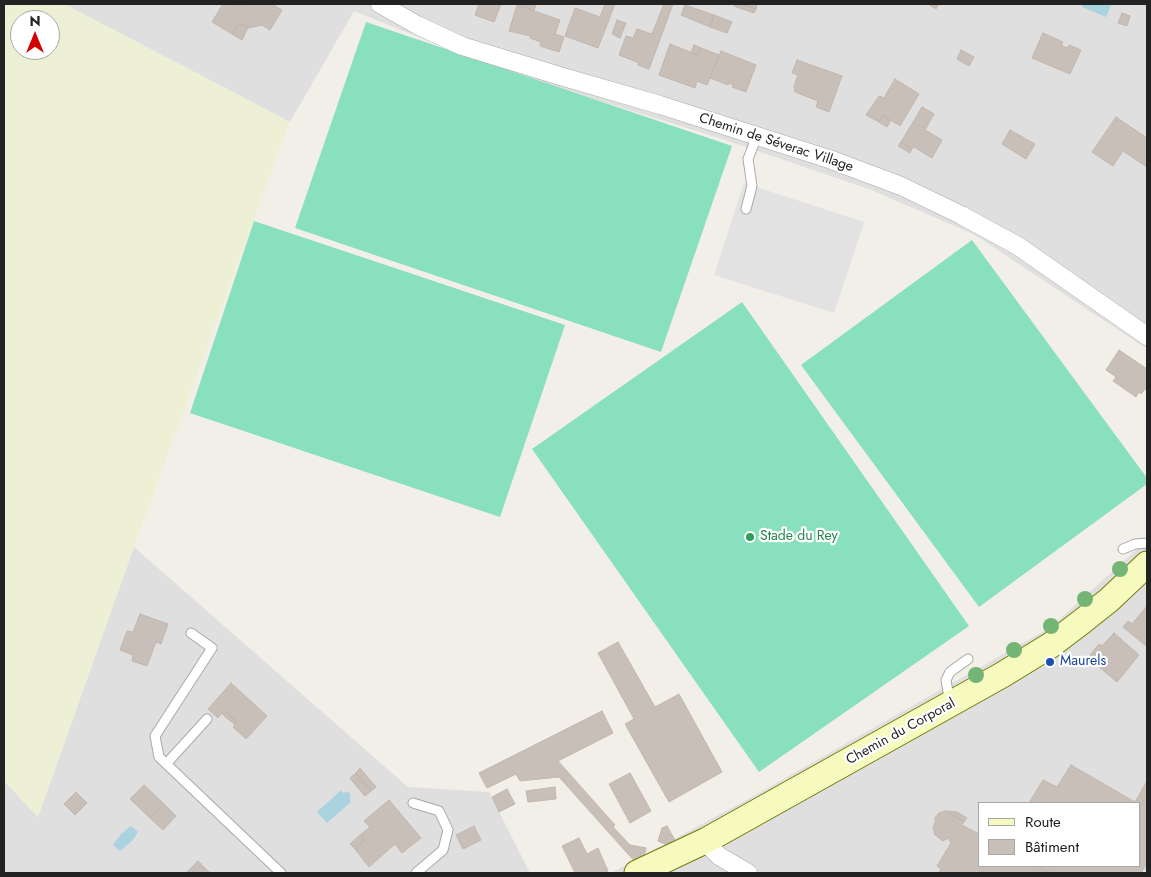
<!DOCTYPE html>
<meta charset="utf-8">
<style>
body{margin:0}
#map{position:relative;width:1151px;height:877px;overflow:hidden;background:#f2efe9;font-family:Jost,sans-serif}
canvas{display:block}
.frame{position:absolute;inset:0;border:5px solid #222;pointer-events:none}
.legend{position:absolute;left:978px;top:802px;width:162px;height:65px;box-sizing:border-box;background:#fff;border:1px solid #a7a7a7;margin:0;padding:6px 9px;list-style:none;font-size:15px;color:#222}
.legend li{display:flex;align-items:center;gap:10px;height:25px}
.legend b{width:25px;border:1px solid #a7a7a7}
.north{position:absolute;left:10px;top:10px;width:50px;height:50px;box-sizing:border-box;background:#fff;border:1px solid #a7a7a7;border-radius:50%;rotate:0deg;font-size:14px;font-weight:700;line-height:20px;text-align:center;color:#222}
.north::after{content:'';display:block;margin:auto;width:18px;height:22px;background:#d40000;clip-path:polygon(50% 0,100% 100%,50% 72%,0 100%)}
</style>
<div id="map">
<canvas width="1151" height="877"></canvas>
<div class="frame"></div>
<ul class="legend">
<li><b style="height:6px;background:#f7fabf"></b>Route</li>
<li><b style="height:14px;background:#c7bfb8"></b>Bâtiment</li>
</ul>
<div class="north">N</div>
</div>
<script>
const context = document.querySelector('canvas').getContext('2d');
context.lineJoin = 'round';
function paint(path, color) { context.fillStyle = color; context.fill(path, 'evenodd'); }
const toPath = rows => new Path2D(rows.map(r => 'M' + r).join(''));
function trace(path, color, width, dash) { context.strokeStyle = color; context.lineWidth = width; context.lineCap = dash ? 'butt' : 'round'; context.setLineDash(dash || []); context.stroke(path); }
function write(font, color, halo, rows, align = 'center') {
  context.font = font + ' Jost,sans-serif'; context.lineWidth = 4.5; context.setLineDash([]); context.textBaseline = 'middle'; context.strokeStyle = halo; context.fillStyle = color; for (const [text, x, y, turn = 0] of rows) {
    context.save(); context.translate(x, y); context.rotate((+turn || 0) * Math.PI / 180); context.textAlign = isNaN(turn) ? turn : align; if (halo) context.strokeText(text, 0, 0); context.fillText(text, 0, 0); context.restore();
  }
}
paint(toPath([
 [64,4,1147,4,1147,349,975,235,869,189,722,139,495,68,354,11,290,122],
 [1147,540,1147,873,611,873,750,798,1051,627],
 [980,803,1140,803,1140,866,980,866],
 [134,547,408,787,489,792,530,873,4,873,4,781,38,816]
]), '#e0dfdf');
paint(toPath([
 [4,4,64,4,290,122,134,547,38,817,4,781],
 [20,20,50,20,50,50,20,50]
]), '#eef0d5');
paint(toPath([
 [366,22,732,146,661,352,295,228],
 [254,221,565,325,500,517,190,413],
 [972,240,1147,478,1147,484,979,607,801,365],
 [742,302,969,626,759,772,532,449]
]), '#88e0be');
paint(toPath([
 [744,183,864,222,834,313,714,275]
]), '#e2e2e2');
paint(toPath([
 [1083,4,1105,4,1111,6,1106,17,1082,7],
 [341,790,343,793,348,792,350,793,350,799,351,802,327,823,317,812],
 [131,826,138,832,132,841,120,851,113,845,121,834]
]), '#aad3df');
const building = toPath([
 [223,4,229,4,233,6,243,4,246,6,250,4,272,4,282,10,270,30,262,25,248,28,242,24,238,25,232,34,212,22,223,4],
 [479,4,501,4,494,22,475,15,479,4],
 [518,4,536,4,534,11,518,4],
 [605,4,615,4,598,48,565,36,575,8,600,17,605,4],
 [664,4,673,4,649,69,638,65,639,63,619,55,626,36,633,38,637,29,652,34,664,4],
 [735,4,741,4,756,9,754,13,734,6,735,4],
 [741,4,757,4,756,9,741,4],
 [928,4,939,4,936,9,928,4],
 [517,5,560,20,555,34,564,37,559,52,540,46,541,42,530,38,531,36,509,31,517,5],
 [685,5,714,15,710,27,681,15,685,5],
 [1122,13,1130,16,1127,26,1118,23,1122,13],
 [714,15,732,22,727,33,710,27,714,15],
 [617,20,626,23,620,38,612,34,617,20],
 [242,24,248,28,242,40,232,34,238,25,242,24],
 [1043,33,1063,42,1061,45,1067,48,1069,45,1081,50,1070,74,1032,58,1043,33],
 [670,44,698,55,701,48,719,55,707,85,697,81,695,88,659,75,670,44],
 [694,45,701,48,698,55,691,53,694,45],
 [961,50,974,57,969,66,957,59,961,50],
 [721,51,756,65,746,92,732,87,733,85,729,83,728,85,710,78,721,51],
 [797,60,842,76,829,112,816,107,818,101,795,92,794,86,798,75,792,73,797,60],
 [895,79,919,94,900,126,883,115,879,122,866,115,879,96,884,98,895,79],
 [922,107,934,114,925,130,942,140,932,158,914,147,912,149,901,142,922,107],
 [883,115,891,120,887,127,879,122,883,115],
 [1116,117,1147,138,1147,167,1123,151,1113,166,1092,152,1116,117],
 [1010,130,1035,144,1026,159,1002,144,1010,130],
 [901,142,912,149,910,153,898,146,901,142],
 [1119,350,1147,369,1147,390,1145,389,1141,394,1139,392,1136,397,1113,381,1116,377,1106,370,1119,350],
 [1147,606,1147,645,1146,646,1123,627,1128,621,1132,624,1147,606],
 [140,614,168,624,161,644,156,642,147,666,132,661,133,655,120,650,127,631,133,632,140,614],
 [1114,633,1139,655,1117,682,1099,667,1101,664,1090,655,1099,644,1102,646,1114,633],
 [618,642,655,707,679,694,722,772,669,802,625,724,634,719,598,653,618,642],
 [231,683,267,716,246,739,233,727,237,722,224,710,218,718,208,709,231,683],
 [224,710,237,722,235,725,221,713,224,710],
 [602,711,613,733,558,761,615,825,613,827,630,845,646,848,643,861,637,864,559,777,520,781,516,774,487,788,479,773,602,711],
 [1071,765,1135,802,1147,781,1147,863,1141,873,1050,873,1037,866,1140,866,1140,803,1029,803,1043,780,1057,787,1071,765],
 [360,768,376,787,371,791,356,773,360,768],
 [356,773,363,781,357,787,350,778,356,773],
 [630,773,651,811,630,823,609,784,630,773],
 [363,781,371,791,365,796,357,787,363,781],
 [144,785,164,804,150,818,130,799,144,785],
 [555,787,556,799,528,802,526,791,555,787],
 [507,789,515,804,499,812,492,797,507,789],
 [76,792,87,803,75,815,64,804,76,792],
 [389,800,421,838,402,853,395,844,369,867,355,849,365,840,360,835,370,827,364,821,389,800],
 [164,804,176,816,163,830,150,818,164,804],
 [946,811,964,822,962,825,979,834,980,833,980,866,1037,866,1050,873,939,873,941,869,937,866,951,843,948,838,943,841,935,835,933,828,936,820,934,819,939,813,946,811],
 [946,811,957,812,967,818,964,822,946,811],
 [474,826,481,840,463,849,456,835,474,826],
 [667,826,676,842,670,846,658,841,662,828,667,826],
 [360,835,365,840,355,849,350,844,360,835],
 [579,838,587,854,598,848,608,871,604,873,575,873,562,846,579,838],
 [198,861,210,873,186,873,198,861]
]);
paint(building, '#c7bfb8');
trace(building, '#c4b6ab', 1);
const lane = toPath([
 [746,209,752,186,748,159,757,136],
 [1123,549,1135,544,1147,543],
 [191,633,212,648,155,736,159,757,281,873],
 [952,700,948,692,946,680,950,672,968,659],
 [167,763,207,719],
 [413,803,439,811,448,830,443,850,416,873]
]);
const street = toPath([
 [380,4,417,25,462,46,560,76,660,105,829,159,901,186,961,215,1018,246,1147,336],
 [707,840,711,848,719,856,748,873]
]);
const secondary = toPath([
 [637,873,707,840,1002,675,1051,645,1080,623,1109,600,1147,564]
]);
trace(lane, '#a9a9a9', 11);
trace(street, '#a9a9a9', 19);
trace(secondary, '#707d05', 27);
trace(lane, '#fff', 9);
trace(street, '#fff', 18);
trace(secondary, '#f7fabf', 25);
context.fillStyle = '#74b475';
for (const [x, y] of [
 [1120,569],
 [1085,599],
 [1051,626],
 [1014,650],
 [976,675]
]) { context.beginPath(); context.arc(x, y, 8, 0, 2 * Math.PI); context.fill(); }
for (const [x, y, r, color] of [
 [750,537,5,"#2e9e5b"],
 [1050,662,5,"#1a4fb4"]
]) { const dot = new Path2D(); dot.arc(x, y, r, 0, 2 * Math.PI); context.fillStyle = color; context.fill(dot); trace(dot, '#fff', 2); }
write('14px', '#222', '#fff', [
 ["Chemin de Séverac Village",776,143,18],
 ["Chemin du Corporal",901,732,-29]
]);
write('14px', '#27864d', '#fff', [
 ["Stade du Rey",760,537]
], 'left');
write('14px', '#164399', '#fff', [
 ["Maurels",1060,662]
], 'left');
</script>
